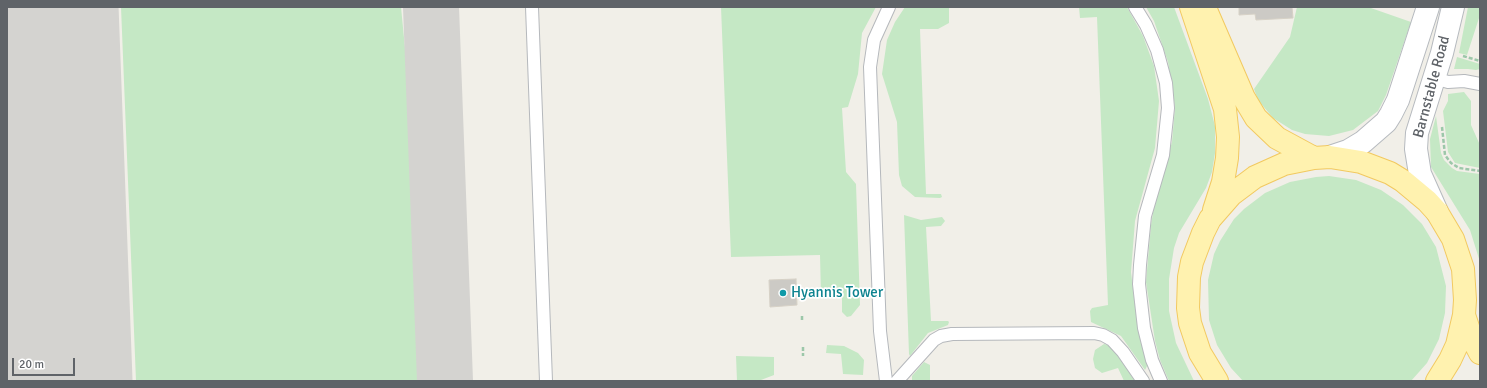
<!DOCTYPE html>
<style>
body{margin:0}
#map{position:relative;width:1487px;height:388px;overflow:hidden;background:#f1efe8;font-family:Signika,sans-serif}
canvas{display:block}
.frame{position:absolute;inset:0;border:8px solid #5f6368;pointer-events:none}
.scale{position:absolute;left:12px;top:358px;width:63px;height:18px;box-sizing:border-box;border:2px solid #5f6368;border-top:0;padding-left:5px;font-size:12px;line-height:14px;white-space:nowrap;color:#5f6368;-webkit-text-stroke:3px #fff;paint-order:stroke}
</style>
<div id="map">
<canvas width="1487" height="388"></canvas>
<div class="frame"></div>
<div class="scale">20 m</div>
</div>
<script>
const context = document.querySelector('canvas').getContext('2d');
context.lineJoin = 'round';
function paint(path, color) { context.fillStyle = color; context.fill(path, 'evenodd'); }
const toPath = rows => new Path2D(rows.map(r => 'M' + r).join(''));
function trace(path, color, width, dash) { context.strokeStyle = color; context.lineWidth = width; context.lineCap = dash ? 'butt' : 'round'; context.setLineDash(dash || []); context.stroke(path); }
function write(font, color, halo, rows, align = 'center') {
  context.font = font + ' Signika,sans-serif'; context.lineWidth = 3.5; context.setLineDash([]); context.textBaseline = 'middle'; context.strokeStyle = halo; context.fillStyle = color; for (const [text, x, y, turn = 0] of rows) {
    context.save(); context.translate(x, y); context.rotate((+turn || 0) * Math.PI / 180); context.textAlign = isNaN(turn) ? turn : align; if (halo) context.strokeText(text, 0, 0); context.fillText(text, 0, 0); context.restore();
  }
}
paint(toPath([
 [121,7,401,7,411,110,420,381,136,381],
 [721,7,876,7,862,33,858,74,848,107,842,108,846,172,856,184,860,305,851,316,847,317,842,312,842,295,821,296,820,255,731,257],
 [905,7,949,7,949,23,938,29,920,29,926,194,941,194,942,197,940,198,915,197,902,186,899,175,897,122,882,74,887,40,895,22],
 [1079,7,1127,7,1143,36,1154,66,1159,101,1155,148,1135,221,1131,272,1138,330,1148,364,1145,370,1121,336,1091,322,1090,311,1092,308,1108,305,1097,17,1080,18],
 [1146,7,1174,7,1208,99,1215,126,1215,153,1212,172,1206,188,1179,233,1174,248,1169,279,1169,311,1176,343,1194,381,1169,381,1160,360,1155,341,1146,282,1151,225,1155,200,1172,142,1175,107,1168,62,1154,21],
 [1297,7,1368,7,1411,22,1386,95,1378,111,1353,130,1329,136,1305,134,1292,130,1273,118,1258,100,1254,89,1290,37],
 [1468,7,1480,7,1480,15,1467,55,1459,53],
 [1457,57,1480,64,1480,69,1476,70,1468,69,1454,69],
 [1464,92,1471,101,1471,125,1480,145,1480,168,1455,163,1448,152,1443,111,1448,101,1448,94],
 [1436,116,1441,153,1444,160,1452,168,1457,171,1480,174,1480,262,1470,230,1431,167,1430,139],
 [1329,176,1356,180,1381,190,1403,205,1422,224,1436,247,1446,286,1445,313,1439,339,1427,363,1411,381,1243,381,1231,368,1217,345,1209,320,1208,280,1214,254,1220,241,1234,219,1244,209,1265,193,1290,182,1316,177],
 [904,215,921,220,942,217,945,221,941,226,926,227,931,321,948,321,949,322,948,325,928,333,910,356,909,354],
 [1104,344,1108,345,1117,354,1135,381,1124,381,1118,368,1102,373,1095,368,1093,359,1095,350],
 [827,345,844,346,858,353,864,360,863,375,843,374,841,354,826,353],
 [736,356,774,357,774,375,761,380,737,381],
 [924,362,930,365,930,381,912,381,912,376]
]), '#c5e8c5');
trace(toPath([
 [431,7,445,381]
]), '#d4d3d0', 56);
trace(toPath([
 [48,7,62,381]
]), '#d4d3d0', 141);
const building = toPath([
 [1239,7,1292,7,1293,18,1256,20,1255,14,1239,15,1239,7],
 [796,279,797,305,770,307,769,280,796,279]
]);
paint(building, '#cccac5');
trace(building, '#d6d1c6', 1);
const service = toPath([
 [532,7,546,381],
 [1135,7,1146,25,1157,50,1166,83,1168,108,1163,155,1145,216,1140,265,1139,284,1144,328,1152,360,1161,381],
 [1434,78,1448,82,1464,81,1480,84],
 [886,381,880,331,870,67,874,40,889,7],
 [897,381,934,340,941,336,952,334,1094,333,1103,335,1112,340,1123,352,1143,381]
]);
const secondary = toPath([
 [1330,157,1348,151,1363,142,1386,122,1391,114,1398,100,1428,7],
 [1437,212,1420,174,1416,149,1417,133,1442,53,1453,7]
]);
const primary = toPath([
 [1191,7,1225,109,1228,137,1227,158,1223,182,1214,210],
 [1206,10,1244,98,1256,118,1277,138,1314,158],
 [1464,315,1471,336,1480,353],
 [1217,381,1200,353,1190,323,1188,308,1189,277,1192,262,1203,233,1210,219,1231,195,1255,177,1284,164,1314,158,1330,157,1361,162,1390,173,1403,181,1427,201,1437,212,1453,239,1463,269,1465,300,1464,315,1457,345,1450,360,1437,381]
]);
trace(service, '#b5b8bc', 14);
trace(secondary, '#b6babf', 24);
trace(primary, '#f2c960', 24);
trace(toPath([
 [1463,56,1480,61],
 [1442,127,1445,155,1451,163,1459,168,1480,171],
 [802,316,802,322],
 [803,347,803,356]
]), '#9cc7a9', 2.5, [4, 2]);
trace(service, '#fff', 12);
trace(secondary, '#fff', 22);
trace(primary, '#fff2af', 22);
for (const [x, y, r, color] of [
 [783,293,4,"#0f9aa8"]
]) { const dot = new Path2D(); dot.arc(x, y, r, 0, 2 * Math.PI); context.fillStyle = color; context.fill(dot); trace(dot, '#fff', 1.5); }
write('15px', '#5f6368', '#fff', [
 ["Barnstable Road",1432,87,-75]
]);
write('15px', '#0d838f', '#fff', [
 ["Hyannis Tower",791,293]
], 'left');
</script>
